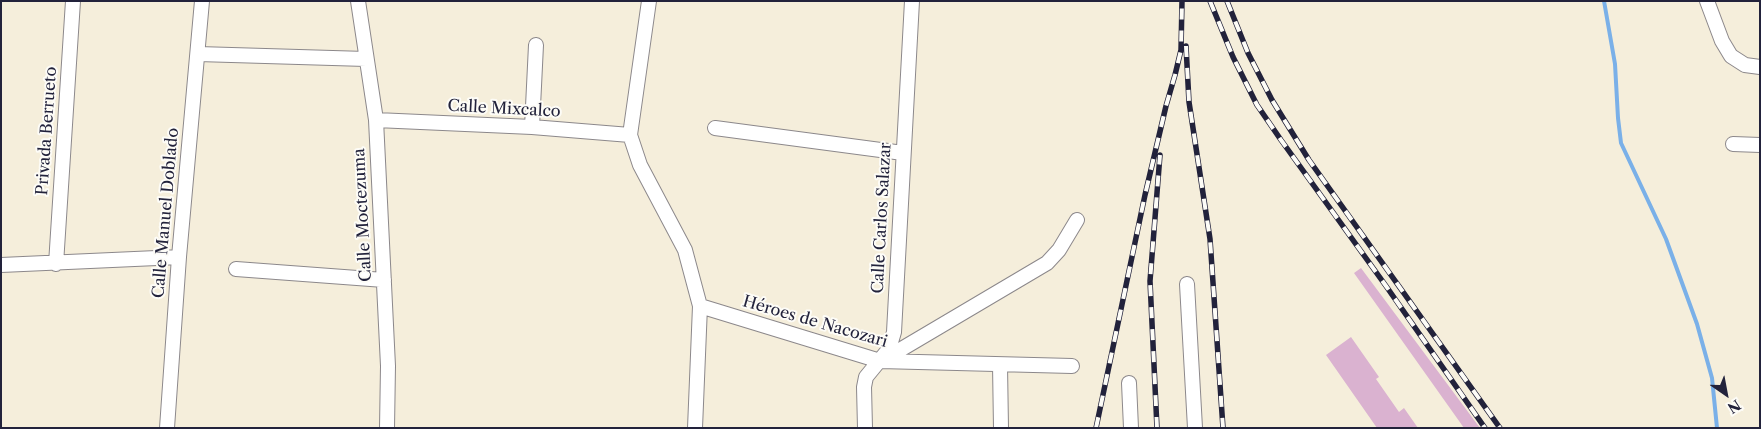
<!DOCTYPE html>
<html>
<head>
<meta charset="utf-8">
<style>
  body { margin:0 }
  #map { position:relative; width:1761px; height:429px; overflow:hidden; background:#f5eedb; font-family:"Libre Caslon Text",serif }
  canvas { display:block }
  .frame { position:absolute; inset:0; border:2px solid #22223b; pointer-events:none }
  .north { position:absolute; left:1701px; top:369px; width:50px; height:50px; -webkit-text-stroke:4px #fdfcf7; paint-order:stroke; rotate:147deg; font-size:14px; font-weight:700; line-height:20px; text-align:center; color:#22223b }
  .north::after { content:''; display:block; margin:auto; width:18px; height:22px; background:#22223b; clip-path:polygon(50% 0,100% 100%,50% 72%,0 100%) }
</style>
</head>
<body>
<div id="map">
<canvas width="1761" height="429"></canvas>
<div class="frame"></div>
<div class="north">N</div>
</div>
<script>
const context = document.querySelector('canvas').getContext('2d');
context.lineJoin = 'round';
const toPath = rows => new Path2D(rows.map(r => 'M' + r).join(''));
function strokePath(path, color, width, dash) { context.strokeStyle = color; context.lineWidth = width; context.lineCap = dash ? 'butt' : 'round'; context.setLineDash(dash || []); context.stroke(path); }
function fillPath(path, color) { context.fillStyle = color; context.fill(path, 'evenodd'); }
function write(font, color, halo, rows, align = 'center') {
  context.font = font + ' "Libre Caslon Text",serif'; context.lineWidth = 4; context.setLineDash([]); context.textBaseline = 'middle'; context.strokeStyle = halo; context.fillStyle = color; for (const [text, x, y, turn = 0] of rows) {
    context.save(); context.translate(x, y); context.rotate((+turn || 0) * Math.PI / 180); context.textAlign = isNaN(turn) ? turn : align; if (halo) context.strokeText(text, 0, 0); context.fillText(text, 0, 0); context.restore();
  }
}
strokePath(toPath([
  [1604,1,1615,64,1618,118,1621,143,1666,239,1697,324,1712,378,1717,428]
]), '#7ab0e8', 4);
fillPath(toPath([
  [1361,268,1480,428,1464,428,1354,273],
  [1351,337,1379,377,1376,379,1399,412,1404,408,1418,428,1377,428,1326,355]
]), '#dab2d0');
const minor = toPath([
  [358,1,376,120,388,366,387,428],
  [649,1,630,135,640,165,685,250,700,306,695,428],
  [1707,1,1722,41,1731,56,1745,65,1760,67],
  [198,54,366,59],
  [376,120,532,127,630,135],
  [532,127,536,45],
  [715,128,903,153],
  [1733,144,1760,145],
  [56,264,73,1],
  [1,265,179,257],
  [236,269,384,280],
  [1187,284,1195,428],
  [700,306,880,361,1072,366],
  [883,360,1047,263,1059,250,1077,220],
  [1000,365,1001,428],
  [1129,383,1131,428],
  [167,428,179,257,202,1],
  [865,428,864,387,866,377,889,349,894,332,912,1]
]);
strokePath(minor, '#8c888b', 16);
strokePath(minor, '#fff', 14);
const rail = toPath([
  [1210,1,1233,57,1257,105,1281,140,1386,286,1485,428],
  [1227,1,1248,53,1272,100,1309,160,1500,428],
  [1186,46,1189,102,1210,239,1223,428],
  [1096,428,1145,195,1166,106,1175,75,1181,50,1182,1],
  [1157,428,1150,281,1160,155]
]);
strokePath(rail, '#22223b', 5.5);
strokePath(rail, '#fdfcf7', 4, [11]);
write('16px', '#22223b', '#fdfcf7', [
  ["Calle Mixcalco",504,109,3],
  ["Privada Berrueto",47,131,-86],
  ["Calle Manuel Doblado",166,213,-85],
  ["Calle Moctezuma",363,215,-93],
  ["Calle Carlos Salazar",882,218,-87],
  ["Héroes de Nacozari",815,322,16]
]);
</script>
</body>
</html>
